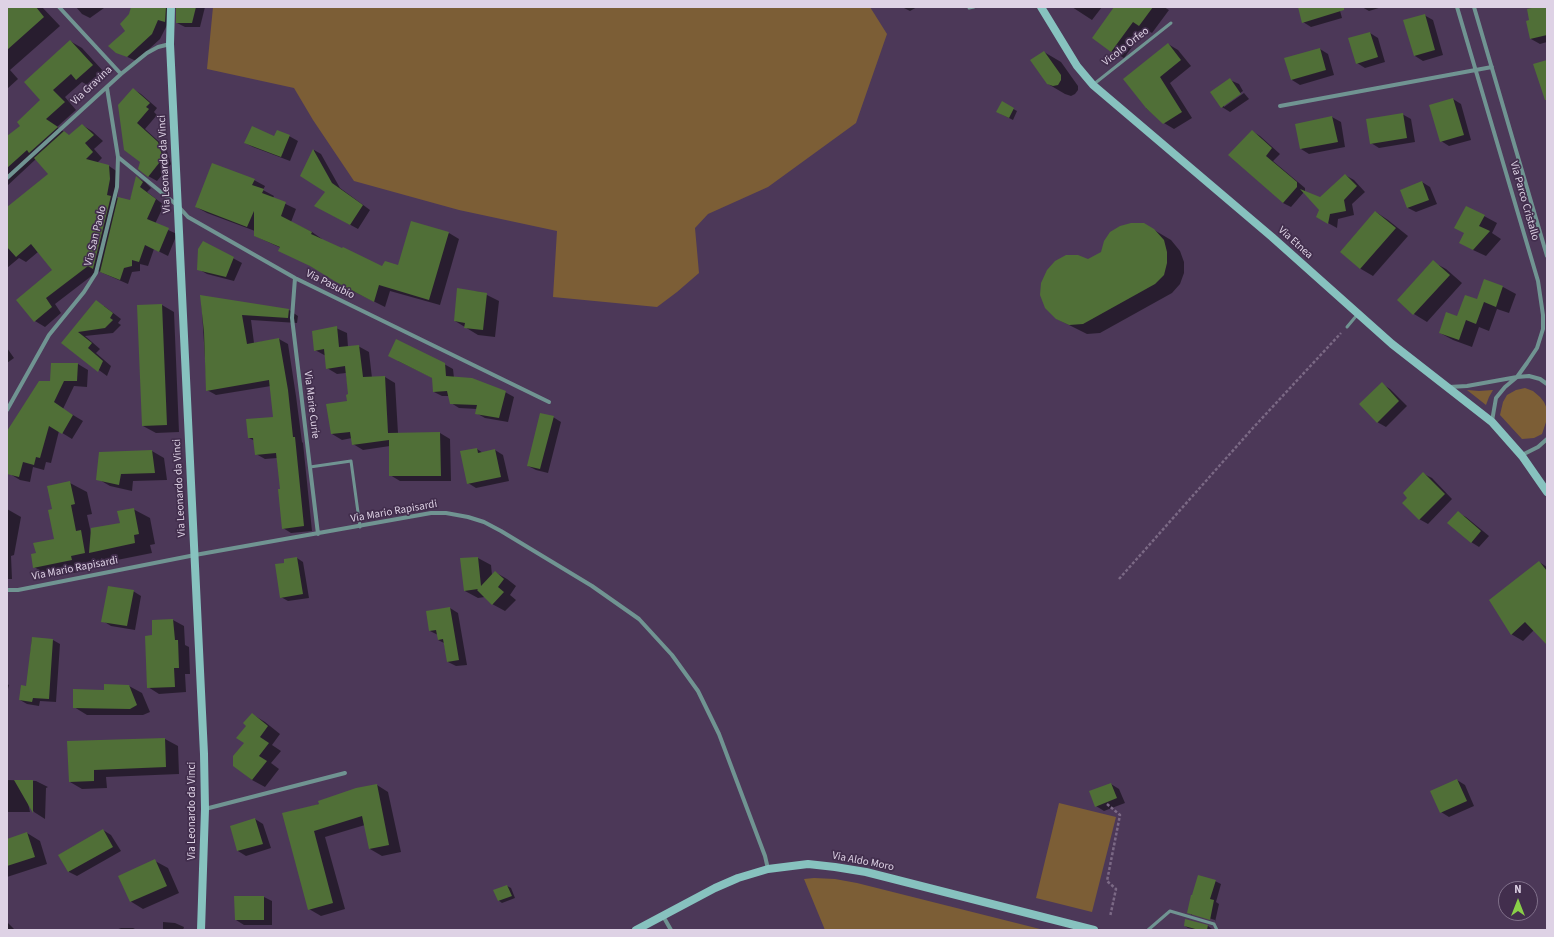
<!DOCTYPE html>
<html>
<head>
<meta charset="utf-8">
<style>
  body { margin:0 }
  #map { position:relative; width:1554px; height:937px; overflow:hidden; background:#4c3858; font-family:"Source Sans 3",sans-serif }
  canvas { display:block }
  .frame { position:absolute; inset:0; border:8px solid #ded2e5; pointer-events:none }
  .north { position:absolute; left:1498px; top:881px; width:40px; height:40px; box-sizing:border-box; background:#422e4d; border:1px solid #80708a; border-radius:50%; rotate:0deg; font-size:11px; font-weight:700; line-height:16px; text-align:center; color:#ded2e5 }
  .north::after { content:''; display:block; margin:auto; width:14px; height:18px; background:#89cf48; clip-path:polygon(50% 0,100% 100%,50% 72%,0 100%) }
</style>
</head>
<body>
<div id="map">
<canvas width="1554" height="937"></canvas>
<div class="frame"></div>
<div class="north">N</div>
</div>
<script>
const context = document.querySelector('canvas').getContext('2d');
context.lineJoin = 'round';
function fillPath(path, color) { context.fillStyle = color; context.fill(path, 'evenodd'); }
const toPath = rows => new Path2D(rows.map(r => 'M' + r).join(''));
function strokePath(path, color, width, dash) { context.strokeStyle = color; context.lineWidth = width; context.lineCap = dash ? 'butt' : 'round'; context.setLineDash(dash || []); context.stroke(path); }
function write(font, color, halo, rows, align = 'center') {
  context.font = font + ' "Source Sans 3",sans-serif'; context.lineWidth = 3.5; context.setLineDash([]); context.textBaseline = 'middle'; context.strokeStyle = halo; context.fillStyle = color; for (const [text, x, y, turn = 0] of rows) {
    context.save(); context.translate(x, y); context.rotate((+turn || 0) * Math.PI / 180); context.textAlign = isNaN(turn) ? turn : align; if (halo) context.strokeText(text, 0, 0); context.fillText(text, 0, 0); context.restore();
  }
}
fillPath(toPath([
  [213,7,870,7,887,34,856,123,768,187,708,214,695,228,699,273,677,292,657,307,553,297,557,231,459,210,354,181,313,120,294,88,207,69],
  [1525,388,1533,391,1540,397,1544,402,1547,409,1547,419,1542,434,1534,438,1522,439,1500,415,1503,402,1507,395,1516,390],
  [1467,390,1479,391,1493,390,1489,397,1486,405],
  [1059,803,1116,817,1092,912,1036,898],
  [814,878,835,879,857,883,1044,930,825,930,804,879]
]), '#7c5e36');
fillPath(toPath([
  [7,7,42,7,60,26,10,70,18,79,7,89],
  [76,7,103,7,104,8,90,18,82,14],
  [132,7,176,7,160,39,136,61,117,52,126,31],
  [177,7,205,7,200,27,185,27,177,23],
  [902,7,917,7,910,11],
  [1072,7,1102,7,1092,20],
  [1125,7,1164,7,1169,10,1152,33,1145,29,1124,58,1111,51],
  [1299,7,1339,7,1342,18,1311,27,1303,22],
  [1362,7,1382,7,1369,11],
  [1540,7,1547,7,1547,42,1540,44,1531,39,1527,22,1531,21],
  [1424,15,1433,20,1443,55,1423,61,1415,56],
  [1370,33,1378,38,1385,62,1365,68,1357,63],
  [70,41,82,48,104,72,89,86,82,82,65,97,76,110,57,127,70,136,82,125,92,131,103,141,94,149,102,158,97,163,109,166,118,172,119,185,117,198,130,201,137,178,145,182,151,188,147,192,164,205,155,224,177,234,168,256,154,249,148,266,140,264,140,271,132,272,128,284,98,271,55,304,61,313,45,327,35,321,53,270,38,252,26,262,19,258,7,268,7,208,49,174,36,159,7,186,7,137,22,126,41,100],
  [1168,44,1178,50,1191,66,1170,83,1192,118,1174,129,1164,123,1146,108],
  [1320,49,1328,54,1334,75,1300,85,1292,80,1286,59],
  [1044,52,1061,62,1078,86,1078,90,1075,94,1071,96,1065,94,1048,84],
  [1230,80,1239,84,1243,91,1224,105,1224,107,1244,93,1249,99,1230,112,1222,107],
  [133,89,141,94,157,108,154,112,157,115,145,129,166,148,171,164,157,181,148,176,141,162],
  [1453,99,1461,104,1471,140,1449,146,1441,141],
  [1002,103,1017,111,1013,120,1001,114],
  [1402,114,1411,119,1415,142,1379,148,1371,143],
  [1332,117,1341,122,1345,147,1309,154,1301,149],
  [1252,131,1260,136,1280,154,1273,161,1305,188,1305,192,1321,198,1345,175,1354,180,1365,192,1352,204,1354,215,1338,219,1337,228,1317,217,1320,210,1304,192,1291,207,1283,203],
  [289,136,298,141,290,161,253,147,245,143],
  [314,150,321,154,340,188,370,210,358,229,316,206,327,192,302,176],
  [254,180,265,186,263,190,274,196,273,198,296,209,291,222,312,232,322,239,322,240,383,267,399,266,449,233,459,239,440,305,390,291,385,307,347,288,281,248,255,236,255,231,207,213,196,207],
  [1422,182,1430,187,1437,204,1416,212,1408,208,1401,190],
  [1376,212,1388,220,1408,236,1373,276,1361,269,1341,252],
  [1484,216,1497,223,1492,233,1501,239,1486,256,1473,250,1465,233],
  [1144,224,1171,240,1180,251,1184,262,1184,273,1180,284,1172,293,1100,333,1087,334,1057,319,1088,260,1102,252],
  [203,242,242,263,234,281,207,274,198,269],
  [1433,262,1446,269,1462,283,1427,322,1414,314,1398,300],
  [1485,281,1503,287,1516,294,1509,313,1497,309,1489,331,1479,327,1472,347,1453,340,1440,333,1478,301],
  [458,290,481,292,499,301,495,337,478,335,455,321],
  [201,296,289,310,298,316,297,323,251,320,254,343,279,339,288,344,296,396,302,442,303,443,312,531,291,533,283,528,281,490,277,458,265,459,256,454,255,441,249,438,274,417,271,386,216,395,207,390],
  [162,305,174,312,179,432,156,433,143,426],
  [104,306,121,319,118,323,121,325,113,333,85,336,100,349,96,353,111,366,107,376,62,343],
  [336,328,347,333,348,347,358,346,369,352,372,378,385,377,395,383,398,433,440,433,450,439,451,481,400,481,390,475,390,446,363,450,353,444,352,438,342,440,332,434,348,402,349,395,346,373,337,374,327,368,326,356,315,350],
  [7,348,14,358,7,363],
  [398,361,444,364,453,369,454,378,505,392,514,397,508,422,485,418,476,413,477,409,459,408,451,403,449,396,442,396,434,392,433,378],
  [78,364,88,370,87,387,74,386,63,409,83,421,72,439,59,431,51,463,46,462,44,470,33,467,30,482,20,480,10,474,7,470,7,432,51,382],
  [1382,384,1390,389,1407,406,1386,427,1377,422],
  [553,417,561,422,548,473,536,470,528,466],
  [477,449,483,453,495,450,503,455,509,481,476,488,468,483],
  [152,451,164,458,167,480,133,481,132,491,110,486,98,479],
  [1424,474,1432,478,1452,499,1428,524,1419,519],
  [70,483,87,492,92,514,87,515,91,533,121,523,133,509,150,518,155,544,150,545,152,553,107,562,101,558,102,563,88,566,89,570,51,577,34,567,37,554,55,539,53,510],
  [7,509,21,517,14,555,11,556,12,579,7,579],
  [1458,513,1466,517,1489,536,1479,547,1471,542],
  [297,558,303,562,309,598,288,601,281,597,285,563],
  [478,558,491,565,492,575,495,572,507,579,516,586,510,595,516,600,505,611,492,604,485,597,478,598,465,591,461,559],
  [1539,562,1547,567,1547,642,1534,630,1523,641,1511,634],
  [133,591,141,596,135,630,111,626,103,621],
  [450,608,458,613,467,665,456,666,448,662,444,643,438,640,438,635,430,631],
  [173,620,184,626,185,645,189,647,190,674,185,674,186,692,159,694,148,687,153,636,153,621],
  [32,638,53,640,60,644,56,702,40,701,39,706,27,704,20,700,27,688],
  [7,684,9,685,7,693],
  [129,686,142,693,150,712,143,715,87,715,74,707,105,691],
  [252,714,265,722,280,734,272,745,281,751,271,763,279,769,265,787,252,780,234,765,245,743,248,725],
  [165,739,178,746,179,774,106,777,107,788,82,789,70,782,68,742],
  [7,780,36,781,48,787,46,788,45,819,34,812,28,803,30,812,7,812],
  [1457,780,1465,785,1474,806,1449,817,1441,812],
  [1111,784,1119,789,1125,803,1104,811,1096,806],
  [377,785,388,792,401,852,382,856,370,849,365,825,325,837,345,909,321,916,309,909,283,814,320,804],
  [255,819,263,824,271,848,246,856,238,851,231,827],
  [103,830,111,835,121,851,77,876,69,872,59,855],
  [27,833,40,841,47,864,7,877,7,840],
  [155,861,168,868,179,893,143,909,130,901],
  [1215,881,1221,884,1216,902,1219,904,1215,922,1215,920,1192,913,1192,915,1188,912],
  [507,886,511,888,515,898,502,903,498,900],
  [264,897,272,901,272,925,244,925,236,920],
  [1186,920,1208,926,1212,929,1211,930,1197,930,1188,928,1185,926],
  [7,922,15,930,7,930],
  [163,922,175,923,184,927,183,930,163,930],
  [121,928,133,928,137,930,116,930]
]), '#0007');
fillPath(toPath([
  [7,7,36,7,44,17,7,50],
  [131,7,166,7,165,22,158,20,152,34,127,57,116,53,108,46,125,31,120,24,129,14],
  [176,7,196,7,192,23,176,23],
  [1114,7,1153,7,1139,26,1133,22,1111,52,1092,38],
  [1298,7,1344,7,1344,10,1302,23],
  [1536,7,1547,7,1547,35,1530,39,1526,21,1529,20,1527,9],
  [1425,14,1435,50,1414,56,1403,20],
  [1370,32,1378,57,1356,64,1348,38],
  [70,40,93,65,76,80,71,74,53,90,65,102,46,119,58,127,29,153,27,150,7,168,7,136,20,126,17,122,40,100,24,82],
  [1168,43,1181,60,1160,77,1182,112,1163,124,1146,108,1123,79],
  [1320,48,1326,70,1291,80,1284,58],
  [1044,51,1061,75,1061,80,1058,85,1053,86,1047,84,1030,60],
  [1547,60,1547,100,1545,100,1533,64],
  [1230,78,1241,94,1221,108,1210,92],
  [133,88,150,103,146,107,149,109,137,123,158,142,163,158,148,177,138,169,140,162,124,150,118,105],
  [1453,98,1464,135,1440,142,1429,105],
  [1002,101,1014,108,1009,118,996,112],
  [1403,113,1407,138,1370,144,1366,119],
  [1332,116,1338,142,1300,149,1295,124],
  [82,124,94,135,85,143,93,152,86,159,109,165,110,179,107,195,111,196,93,269,88,266,46,298,52,307,34,322,16,300,52,270,31,244,16,257,7,247,7,207,48,174,34,158,64,131,69,135],
  [252,126,274,136,277,130,290,135,281,157,244,143],
  [1252,130,1272,148,1266,156,1297,182,1297,187,1283,203,1228,155],
  [313,149,332,183,363,205,350,225,314,206,325,192,300,176],
  [212,163,255,179,252,185,264,189,262,193,286,202,281,216,312,232,311,234,342,248,343,247,382,266,385,261,398,265,411,221,449,232,429,300,379,285,374,302,336,282,310,266,278,251,280,247,254,236,254,211,247,227,195,207],
  [1345,174,1357,186,1344,200,1346,211,1330,214,1328,224,1316,217,1319,210,1300,189,1320,197],
  [136,176,143,182,140,187,156,199,147,219,169,228,159,252,145,245,139,262,132,260,132,266,124,268,120,280,100,272,118,197,130,200],
  [1422,181,1429,200,1407,208,1400,190],
  [1466,206,1485,215,1479,226,1490,231,1473,250,1459,243,1464,233,1454,228],
  [1375,211,1396,228,1360,269,1340,252],
  [1131,223,1144,223,1154,229,1164,240,1167,252,1167,263,1164,275,1155,284,1083,324,1069,325,1056,319,1045,308,1040,295,1041,283,1047,270,1055,261,1066,255,1078,255,1088,259,1101,252,1104,241,1110,232,1120,226],
  [203,241,234,257,226,277,197,270,198,249],
  [1433,260,1450,275,1413,315,1397,300],
  [1484,279,1503,286,1496,307,1484,302,1476,324,1466,320,1459,340,1439,333,1446,312,1457,316,1465,295,1477,299],
  [457,288,487,293,483,330,464,328,465,323,454,321],
  [200,295,289,309,288,318,242,315,247,344,279,338,288,390,293,437,295,437,304,526,282,529,278,489,280,489,276,453,255,455,253,438,248,438,246,419,273,417,269,380,206,391,204,332],
  [96,300,113,313,110,318,113,320,105,328,78,332,92,343,88,348,103,361,98,372,61,343],
  [162,304,167,425,142,426,137,305],
  [337,326,339,347,359,345,363,377,385,376,388,433,440,432,441,476,389,476,389,440,352,445,350,432,331,434,326,404,347,401,346,395,348,394,345,366,326,369,324,349,314,351,312,331],
  [396,339,445,363,446,376,472,378,506,391,499,418,475,414,477,405,450,404,447,391,433,392,432,378,388,356],
  [51,363,78,363,77,381,64,381,54,402,73,415,62,434,49,426,40,458,36,457,34,465,23,462,19,477,7,474,7,431,39,381,50,381],
  [1382,382,1399,401,1377,423,1359,404],
  [540,413,554,416,540,469,527,466],
  [477,448,478,453,495,449,501,477,467,484,460,451],
  [152,450,155,473,121,474,119,485,96,480,99,452],
  [1423,472,1445,494,1419,520,1402,503,1407,498,1403,493],
  [70,481,75,504,71,505,76,531,81,530,85,553,71,556,72,560,33,568,31,554,36,553,33,543,54,539,48,510,52,509,47,486],
  [134,508,139,534,134,535,135,543,89,553,91,528,120,523,117,511],
  [1458,511,1481,531,1471,543,1447,523],
  [297,557,303,594,280,598,275,564,284,563,284,559],
  [478,557,481,586,495,571,504,579,498,587,504,592,492,605,477,590,478,589,464,591,460,558],
  [1539,561,1547,571,1547,645,1525,622,1511,635,1489,600],
  [108,586,134,590,127,626,101,622],
  [450,607,459,660,447,662,443,639,438,640,436,630,429,631,426,611],
  [173,619,175,640,178,640,179,668,174,668,175,687,147,688,145,636,152,635,152,620],
  [32,637,53,639,49,699,33,698,32,702,19,700,21,685,26,686],
  [104,684,129,685,137,705,130,709,73,708,73,689,104,690],
  [252,713,268,726,260,737,269,743,259,756,267,761,252,780,233,766,233,756,244,743,236,738,246,726,243,723],
  [165,738,166,767,94,770,94,781,69,782,67,741],
  [1457,779,1467,801,1440,813,1430,791],
  [14,780,33,780,33,813],
  [1111,783,1117,798,1095,807,1089,791],
  [377,784,389,845,369,849,362,816,314,831,333,903,308,910,282,813,319,804,318,801,356,788],
  [255,818,263,844,237,851,230,826],
  [103,829,113,847,68,872,58,855],
  [27,832,35,857,7,866,7,839],
  [155,859,167,886,130,902,118,876],
  [1198,875,1216,880,1210,899,1214,900,1210,920,1187,913,1191,895,1192,895],
  [507,885,512,896,498,901,493,890],
  [234,896,264,896,264,920,235,920],
  [1185,919,1208,925,1207,930,1199,930,1184,926]
]), '#506f37');
strokePath(toPath([
  [1119,579,1252,429,1341,333],
  [1107,804,1120,815,1107,881,1116,889,1110,917]
]), '#7b6985', 2.5, [3, 2]);
strokePath(toPath([
  [969,8,974,7],
  [1094,84,1171,23],
  [1347,327,1357,315],
  [310,467,351,461,360,527],
  [1148,930,1170,911,1214,924,1217,930]
]), '#709492', 3);
strokePath(toPath([
  [59,7,121,74],
  [1474,7,1547,256],
  [1280,106,1492,67],
  [118,157,178,206,188,217,295,278,549,402],
  [7,178,121,74,147,53,158,47,170,44],
  [295,278,292,318,318,534],
  [1449,387,1467,386,1517,377,1527,363,1537,348,1543,329,1543,315,1538,281,1457,7],
  [7,410,49,335,84,292,96,273,117,187,118,157,107,88],
  [1492,421,1496,398,1505,387,1517,377,1529,376,1540,379,1547,384],
  [1522,455,1538,447,1547,439],
  [7,590,18,590,195,555,431,513,446,513,468,517,484,522,501,531,592,586,639,619,672,655,698,691,719,734,765,856,768,869],
  [205,809,345,773],
  [663,916,671,930]
]), '#709492', 4);
strokePath(toPath([
  [171,7,170,44,204,754,205,809,201,930],
  [1041,7,1077,66,1093,85,1272,237,1392,344,1492,422,1522,456,1547,492],
  [636,930,715,888,738,878,768,869,808,864,835,867,866,872,1094,930]
]), '#87c2bf', 8);
write('11px', '#ded2e5', '#422e4d', [
  ["Vicolo Orfeo",1126,47,-38],
  ["Via Gravina",92,86,-43],
  ["Via Leonardo da Vinci",165,164,-93],
  ["Via Parco Cristallo",1524,201,74],
  ["Via San Paolo",96,236,-76],
  ["Via Etnea",1295,243,42],
  ["Via Pasubio",330,285,26],
  ["Via Marie Curie",311,405,83],
  ["Via Leonardo da Vinci",180,488,-93],
  ["Via Mario Rapisardi",394,512,-10],
  ["Via Mario Rapisardi",75,569,-11],
  ["Via Leonardo da Vinci",193,811,-90],
  ["Via Aldo Moro",863,862,11]
]);
</script>
</body>
</html>
